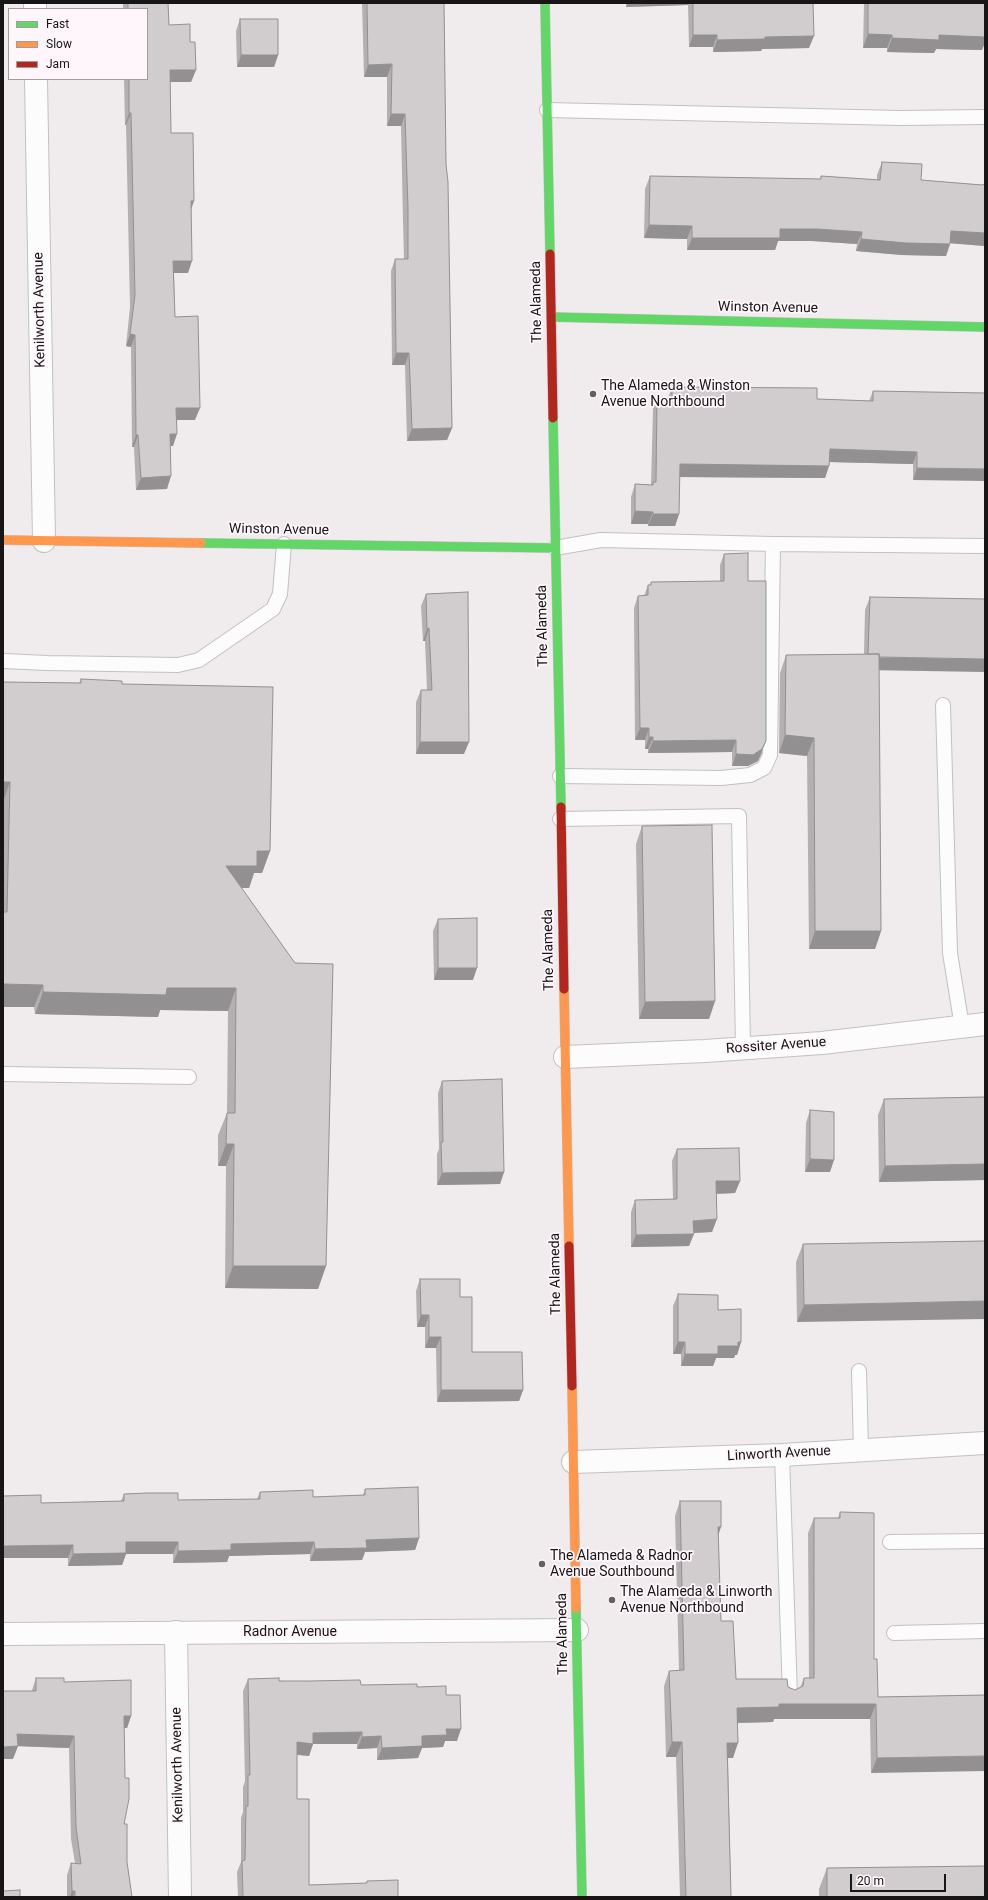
<!DOCTYPE html>
<html>
<head>
<meta charset="utf-8">
<style>
  body { margin:0 }
  #map { position:relative; width:988px; height:1900px; overflow:hidden; background:#f0ebed; font-family:Roboto,sans-serif }
  canvas { display:block }
  .frame { position:absolute; inset:0; border:4px solid #171516; pointer-events:none }
  .legend { position:absolute; left:8px; top:8px; width:140px; height:72px; box-sizing:border-box; background:#fff6fb; border:1px solid #a29c9f; margin:0; padding:5px 7px; list-style:none; font-size:12px; color:#171516 }
  .legend li { display:flex; align-items:center; gap:8px; height:20px }
  .legend b { width:20px; border:1px solid #a29c9f }
  .scale { position:absolute; left:850px; top:1874px; width:96px; height:18px; box-sizing:border-box; border:2px solid #171516; border-top:0; padding-left:5px; font-size:12px; line-height:14px; white-space:nowrap; color:#171516; -webkit-text-stroke:3px #fff6fb; paint-order:stroke }
</style>
</head>
<body>
<div id="map">
<canvas width="988" height="1900"></canvas>
<div class="frame"></div>
<ul class="legend">
<li><b style="height:5px;background:#63d668"></b>Fast</li>
<li><b style="height:5px;background:#ff974d"></b>Slow</li>
<li><b style="height:5px;background:#b3261e"></b>Jam</li>
</ul>
<div class="scale">20 m</div>
</div>
<script>
const context = document.querySelector('canvas').getContext('2d');
context.lineJoin = 'round';
const toPath = rows => new Path2D(rows.map(r => 'M' + r).join(''));
function strokePath(path, color, width, dash) { context.strokeStyle = color; context.lineWidth = width; context.lineCap = dash ? 'butt' : 'round'; context.setLineDash(dash || []); context.stroke(path); }
function fillPath(path, color) { context.fillStyle = color; context.fill(path, 'evenodd'); }
function write(font, color, halo, rows, align = 'center') {
  context.font = font + ' Roboto,sans-serif'; context.lineWidth = 3.5; context.setLineDash([]); context.textBaseline = 'middle'; context.strokeStyle = halo; context.fillStyle = color; for (const [text, x, y, turn = 0] of rows) {
    context.save(); context.translate(x, y); context.rotate((+turn || 0) * Math.PI / 180); context.textAlign = isNaN(turn) ? turn : align; if (halo) context.strokeText(text, 0, 0); context.fillText(text, 0, 0); context.restore();
  }
}
const lane = toPath([
  [547,110,900,118,985,117],
  [555,548,601,540,773,544,985,546],
  [3,661,47,663,178,665,199,660,273,609,280,594,284,544],
  [943,705,950,953,962,1027],
  [560,776,721,778,750,775,764,768,770,755,773,544],
  [560,819,739,816,743,1048],
  [3,1074,189,1077],
  [859,1371,861,1450],
  [782,1455,790,1697],
  [890,1542,985,1541],
  [894,1633,985,1631]
]);
const street = toPath([
  [35,3,35,9],
  [36,79,44,541],
  [565,1057,705,1051,822,1043,985,1024],
  [573,1462,782,1455,985,1443],
  [176,1632,180,1897],
  [3,1634,577,1630]
]);
const fast = toPath([
  [545,3,550,254],
  [551,317,985,327],
  [553,418,561,807],
  [201,543,555,548],
  [576,1608,582,1897]
]);
const slow = toPath([
  [3,540,201,543],
  [564,989,569,1246],
  [572,1386,576,1608]
]);
const jam = toPath([
  [550,254,553,418],
  [561,807,564,989],
  [569,1246,572,1386]
]);
strokePath(lane, '#c3c0c1', 16);
strokePath(street, '#c3c0c1', 24);
strokePath(fast, '#c3c0c1', 10);
strokePath(slow, '#c3c0c1', 10);
strokePath(jam, '#c3c0c1', 10);
strokePath(lane, '#fdfcfc', 14);
strokePath(street, '#fdfcfc', 22);
strokePath(fast, '#63d668', 9);
strokePath(slow, '#ff974d', 9);
strokePath(jam, '#b3261e', 9);
fillPath(toPath([
  [123,3,168,3,169,25,190,42,196,70,191,82,170,82,171,133,191,209,188,273,174,273,175,317,195,420,177,420,173,446,170,446,167,489,136,490,134,447,132,447,131,347,126,346,130,307,126,125,125,125,124,79,147,79,147,9,123,9],
  [362,3,444,3,446,164,452,428,447,440,407,441,405,365,392,365,391,271,395,259,404,259,403,222,401,126,387,126,387,77,364,77],
  [626,3,813,3,809,48,762,49,761,51,713,52,713,47,689,47,688,5,626,7],
  [864,3,985,3,982,50,936,49,934,53,887,52,887,48,863,48],
  [240,19,278,55,274,67,237,67,236,31],
  [882,162,921,180,982,185,985,184,985,246,950,243,946,256,902,255,856,251,857,244,812,241,778,241,775,250,687,250,687,239,644,238,645,189,650,176,820,179,821,176,877,180,877,175],
  [672,387,817,399,869,401,873,391,985,393,913,480,913,464,830,462,825,478,680,477,679,514,675,526,648,526,648,524,631,524,631,497,635,484,651,485,653,409,657,397,668,398],
  [724,554,748,581,762,753,758,761,748,766,732,766,732,752,648,753,648,749,645,749,645,740,635,740,634,608,638,596,644,596,648,585,650,585,651,582,720,581,720,565],
  [426,594,464,754,416,754,416,702,421,690,427,690,425,641,423,641,421,606],
  [870,597,879,670,881,931,875,949,809,949,807,756,779,753,780,673,786,655,864,654,865,610],
  [81,679,122,684,270,851,262,873,254,873,249,888,242,888,326,1266,318,1289,225,1288,226,1166,218,1166,218,1135,227,1113,228,1011,160,1010,158,1017,35,1014,34,1007,3,1007,3,682,79,683],
  [642,826,715,1001,709,1019,639,1019,636,844],
  [438,919,473,980,434,980,433,931],
  [442,1081,504,1172,500,1184,437,1185,437,1154,439,1149,438,1093],
  [985,1097,985,1180,879,1182,878,1115,884,1099],
  [810,1110,830,1172,805,1172,806,1123],
  [677,1149,740,1181,735,1193,716,1194,712,1232,694,1233,689,1246,631,1247,631,1212,635,1200,673,1199,672,1161],
  [985,1241,797,1322,796,1262,803,1244],
  [420,1279,460,1297,472,1352,523,1390,519,1401,437,1402,436,1348,425,1348,425,1327,417,1327,416,1291],
  [678,1294,718,1310,741,1342,737,1355,735,1355,734,1358,716,1358,713,1366,681,1366,681,1354,673,1354,673,1306],
  [365,1489,419,1538,415,1550,365,1552,362,1560,310,1561,310,1554,229,1556,227,1562,173,1563,173,1554,126,1554,122,1565,68,1566,68,1558,41,1503,121,1501,124,1494,178,1500,257,1499,260,1492,313,1497,363,1495],
  [680,1501,718,1534,721,1621,736,1679,788,1687,795,1690,800,1688,804,1678,809,1678,808,1533,814,1518,838,1518,840,1512,874,1659,878,1697,985,1695,871,1773,870,1719,774,1719,773,1722,738,1723,733,1758,728,1758,731,1897,680,1897,676,1757,666,1757,664,1686,669,1671,679,1671,675,1516],
  [36,1678,64,1682,131,1716,127,1728,124,1728,124,1824,127,1862,132,1897,67,1897,67,1875,71,1863,75,1863,71,1839,69,1748,18,1746,13,1759,32,1690],
  [248,1679,361,1685,417,1687,446,1695,457,1741,445,1741,443,1747,422,1748,418,1758,377,1760,377,1748,357,1749,357,1744,313,1744,309,1756,297,1755,297,1799,309,1885,366,1883,367,1881,398,1897,238,1897,237,1872,241,1862,241,1818,243,1812,243,1787,245,1781,243,1691],
  [827,1868,985,1897,819,1897,819,1889]
]), '#b4b0b2');
fillPath(toPath([
  [628,3,689,3,688,5,626,7],
  [868,34,892,35,887,48,863,48],
  [693,35,717,35,713,47,689,47],
  [939,35,985,37,985,43,982,50,936,49,934,53,887,52,892,38],
  [814,36,809,48,762,49,761,51,713,52,717,40,765,37],
  [241,55,278,55,274,67,237,67],
  [392,64,387,77,364,77,368,65],
  [170,70,196,70,191,82,165,82],
  [129,113,131,113,126,125,125,125],
  [391,114,405,114,401,126,387,126],
  [191,201,194,201,190,213],
  [649,225,692,226,687,239,644,238],
  [780,229,817,229,862,232,857,244,812,241,778,241,775,250,687,250,692,238],
  [951,231,985,233,985,246,947,243],
  [861,239,950,244,946,256,902,255,856,251],
  [173,261,192,261,188,273,169,273],
  [130,334,135,335,131,347,126,346],
  [396,353,409,353,405,365,392,365],
  [176,408,200,408,195,420,172,420],
  [452,428,447,440,407,441,412,429],
  [170,434,177,434,173,446,165,446],
  [136,435,138,435,134,447,132,447],
  [830,449,917,452,913,464,826,462],
  [680,464,829,466,825,478,676,477],
  [917,468,985,469,985,481,913,480],
  [171,476,167,489,136,490,141,478],
  [635,511,653,512,648,524,631,524],
  [653,514,679,514,675,526,648,526],
  [429,628,425,641,423,641,427,629],
  [868,657,985,659,985,672,864,670],
  [640,728,649,728,645,740,635,740],
  [785,735,814,738,807,756,779,753],
  [649,737,653,737,648,749,645,749],
  [736,740,732,752,648,753,653,741],
  [766,741,758,761,748,766,732,766,736,754],
  [420,742,469,742,464,754,416,754],
  [3,782,10,782,3,802],
  [257,851,270,851,262,873,254,873,249,888,218,888,226,866],
  [815,931,881,931,875,949,809,949],
  [438,968,477,968,473,980,434,980],
  [3,984,43,985,34,1007,3,1007],
  [167,988,236,988,228,1011,160,1010,158,1017,35,1014,43,992],
  [715,1001,709,1019,639,1019,645,1002],
  [226,1144,234,1144,226,1166,218,1166],
  [810,1159,834,1160,830,1172,805,1172],
  [985,1164,985,1180,879,1182,885,1166],
  [504,1172,500,1184,437,1185,442,1173],
  [716,1181,740,1181,735,1193,711,1194],
  [717,1219,712,1232,689,1233,693,1221],
  [694,1234,689,1246,631,1247,636,1235],
  [233,1266,326,1266,318,1289,225,1288],
  [985,1301,985,1319,797,1322,804,1305],
  [421,1315,429,1315,425,1327,417,1327],
  [429,1337,441,1337,436,1348,425,1348],
  [678,1342,685,1342,681,1354,673,1354],
  [738,1342,741,1342,737,1355,735,1355,734,1358,716,1358,713,1366,681,1366,685,1354,718,1346],
  [441,1390,523,1390,519,1401,437,1402],
  [718,1527,721,1527,716,1542],
  [419,1538,415,1550,365,1552,362,1560,310,1561,315,1549,366,1540],
  [126,1542,178,1542,173,1554,126,1554,122,1565,68,1566,73,1554],
  [314,1542,310,1554,229,1556,227,1562,173,1563,178,1551,231,1544],
  [73,1545,68,1558,3,1558,3,1546],
  [779,1704,876,1704,870,1719,774,1719,773,1722,732,1723,737,1708],
  [124,1716,131,1716,127,1728,119,1728],
  [446,1729,461,1729,457,1741,445,1741,443,1747,422,1748,418,1758,377,1760,382,1748],
  [362,1732,357,1744,313,1744,309,1756,292,1754,297,1742,313,1733],
  [17,1734,74,1736,69,1748,13,1746],
  [381,1736,377,1748,357,1749,362,1737],
  [672,1742,682,1742,676,1757,666,1757],
  [727,1743,738,1743,733,1758,722,1758],
  [18,1746,13,1759,3,1759,3,1747],
  [985,1756,985,1771,871,1773,877,1758],
  [72,1891,75,1891,73,1897,70,1897]
]), '#929091');
const building = toPath([
  [128,3,168,3,169,25,190,24,190,42,195,42,196,70,170,70,171,133,193,133,194,201,191,201,192,261,173,261,175,317,198,316,200,408,176,408,177,434,170,434,171,476,141,478,138,435,136,435,135,335,130,334,135,295,131,113,129,113,129,79,147,79,147,9,128,9,128,3],
  [367,3,444,3,446,164,448,182,452,428,412,429,409,353,396,353,395,259,408,259,408,209,405,114,391,114,392,64,368,65,367,3],
  [693,3,813,3,814,36,765,37,765,39,717,40,717,35,693,35,693,3],
  [868,3,985,3,985,37,939,35,939,40,892,38,892,35,868,34,868,3],
  [240,19,278,19,278,55,241,55,240,19],
  [882,162,922,164,921,180,982,185,985,184,985,233,951,231,950,244,906,243,861,239,862,232,817,229,780,229,780,238,692,238,692,226,649,225,650,176,821,179,821,176,880,180,882,162],
  [672,387,817,388,817,399,873,401,873,391,985,393,985,469,917,468,917,452,830,449,829,466,680,464,679,514,653,514,653,512,635,511,635,484,653,485,653,482,656,482,657,397,672,398,672,387],
  [748,553,748,581,766,581,766,741,762,749,753,755,736,754,736,740,653,741,653,737,649,737,649,728,640,728,638,596,648,595,648,585,651,585,651,582,724,581,724,554,748,553],
  [468,592,469,742,420,742,421,690,432,690,429,628,427,629,426,594,468,592],
  [870,597,985,599,985,659,879,657,879,654,868,654,870,597],
  [879,654,881,931,815,931,814,738,785,735,786,655,879,654],
  [81,679,122,681,122,684,273,687,270,851,257,851,257,866,226,866,295,963,333,964,326,1266,233,1266,234,1144,226,1144,227,1113,235,1113,236,988,167,988,166,995,43,992,43,985,3,984,3,912,7,912,10,782,3,782,3,682,81,683,81,679],
  [712,825,715,1001,645,1002,642,826,712,825],
  [477,918,477,968,438,968,438,919,477,918],
  [502,1079,504,1172,442,1173,441,1142,443,1142,442,1081,502,1079],
  [985,1097,985,1164,885,1166,884,1099,985,1097],
  [810,1110,834,1112,834,1160,810,1159,810,1110],
  [739,1148,740,1181,716,1181,717,1219,693,1221,694,1234,636,1235,635,1200,677,1199,677,1149,739,1148],
  [985,1241,985,1301,804,1305,803,1244,985,1241],
  [420,1279,460,1279,460,1297,472,1297,472,1352,522,1352,523,1390,441,1390,441,1337,429,1337,429,1315,421,1315,420,1279],
  [678,1294,718,1295,718,1310,741,1309,741,1342,738,1342,738,1346,718,1346,718,1354,685,1354,685,1342,678,1342,678,1294],
  [418,1487,419,1538,366,1540,367,1548,315,1549,314,1542,231,1544,231,1550,178,1551,178,1542,126,1542,126,1553,73,1554,73,1545,3,1546,3,1496,41,1495,41,1503,124,1501,124,1494,147,1493,178,1493,178,1500,260,1499,260,1492,313,1490,313,1497,338,1496,365,1495,365,1489,418,1487],
  [680,1501,721,1501,721,1527,718,1527,721,1621,733,1621,736,1679,787,1679,788,1687,795,1690,803,1686,804,1678,814,1678,814,1518,840,1518,840,1512,874,1513,874,1659,877,1659,878,1697,985,1695,985,1756,877,1758,876,1704,779,1704,779,1707,737,1708,738,1743,727,1743,731,1897,686,1897,682,1742,672,1742,669,1671,684,1670,680,1501],
  [36,1678,64,1678,64,1682,131,1680,131,1716,124,1716,125,1778,129,1778,129,1799,124,1824,127,1824,127,1862,132,1897,75,1897,75,1891,72,1891,71,1863,81,1864,76,1827,74,1736,17,1734,18,1746,3,1747,3,1691,36,1691,36,1678],
  [279,1678,279,1681,309,1681,360,1680,361,1685,417,1684,417,1687,446,1686,446,1695,460,1695,461,1729,446,1729,447,1735,422,1736,422,1746,382,1748,381,1736,362,1737,362,1732,313,1733,313,1744,297,1742,297,1799,309,1799,309,1885,367,1883,367,1881,398,1880,398,1897,243,1897,242,1861,245,1860,246,1806,248,1806,248,1775,250,1775,248,1679,279,1678],
  [985,1866,985,1897,827,1897,827,1868,985,1866],
  [20,1890,20,1897,3,1897,3,1891,20,1890]
]);
fillPath(building, '#d1cdcf');
strokePath(building, '#929091', 1);
for (const [x, y, r, color] of [
  [593,394,4,"#636061"],
  [542,1564,4,"#636061"],
  [612,1600,4,"#636061"]
]) { const dot = new Path2D(); dot.arc(x, y, r, 0, 2 * Math.PI); context.fillStyle = color; context.fill(dot); strokePath(dot, '#fff6fb', 1.5); }
write('14px', '#171516', '#fff6fb', [
  ["The Alameda",537,302,-91],
  ["Winston Avenue",768,308,1],
  ["Kenilworth Avenue",40,310,-91],
  ["Winston Avenue",279,530,1],
  ["The Alameda",543,626,-91],
  ["The Alameda",549,950,-91],
  ["Rossiter Avenue",776,1046,-4],
  ["The Alameda",556,1274,-91],
  ["Linworth Avenue",779,1454,-3],
  ["Radnor Avenue",290,1632],
  ["The Alameda",563,1634,-91],
  ["Kenilworth Avenue",178,1765,-91]
]);
write('14px', '#171516', '#fff6fb', [
  ["The Alameda & Winston",601,386],
  ["Avenue Northbound",601,402],
  ["The Alameda & Radnor",550,1556],
  ["Avenue Southbound",550,1572],
  ["The Alameda & Linworth",620,1592],
  ["Avenue Northbound",620,1608]
], 'left');
</script>
</body>
</html>
